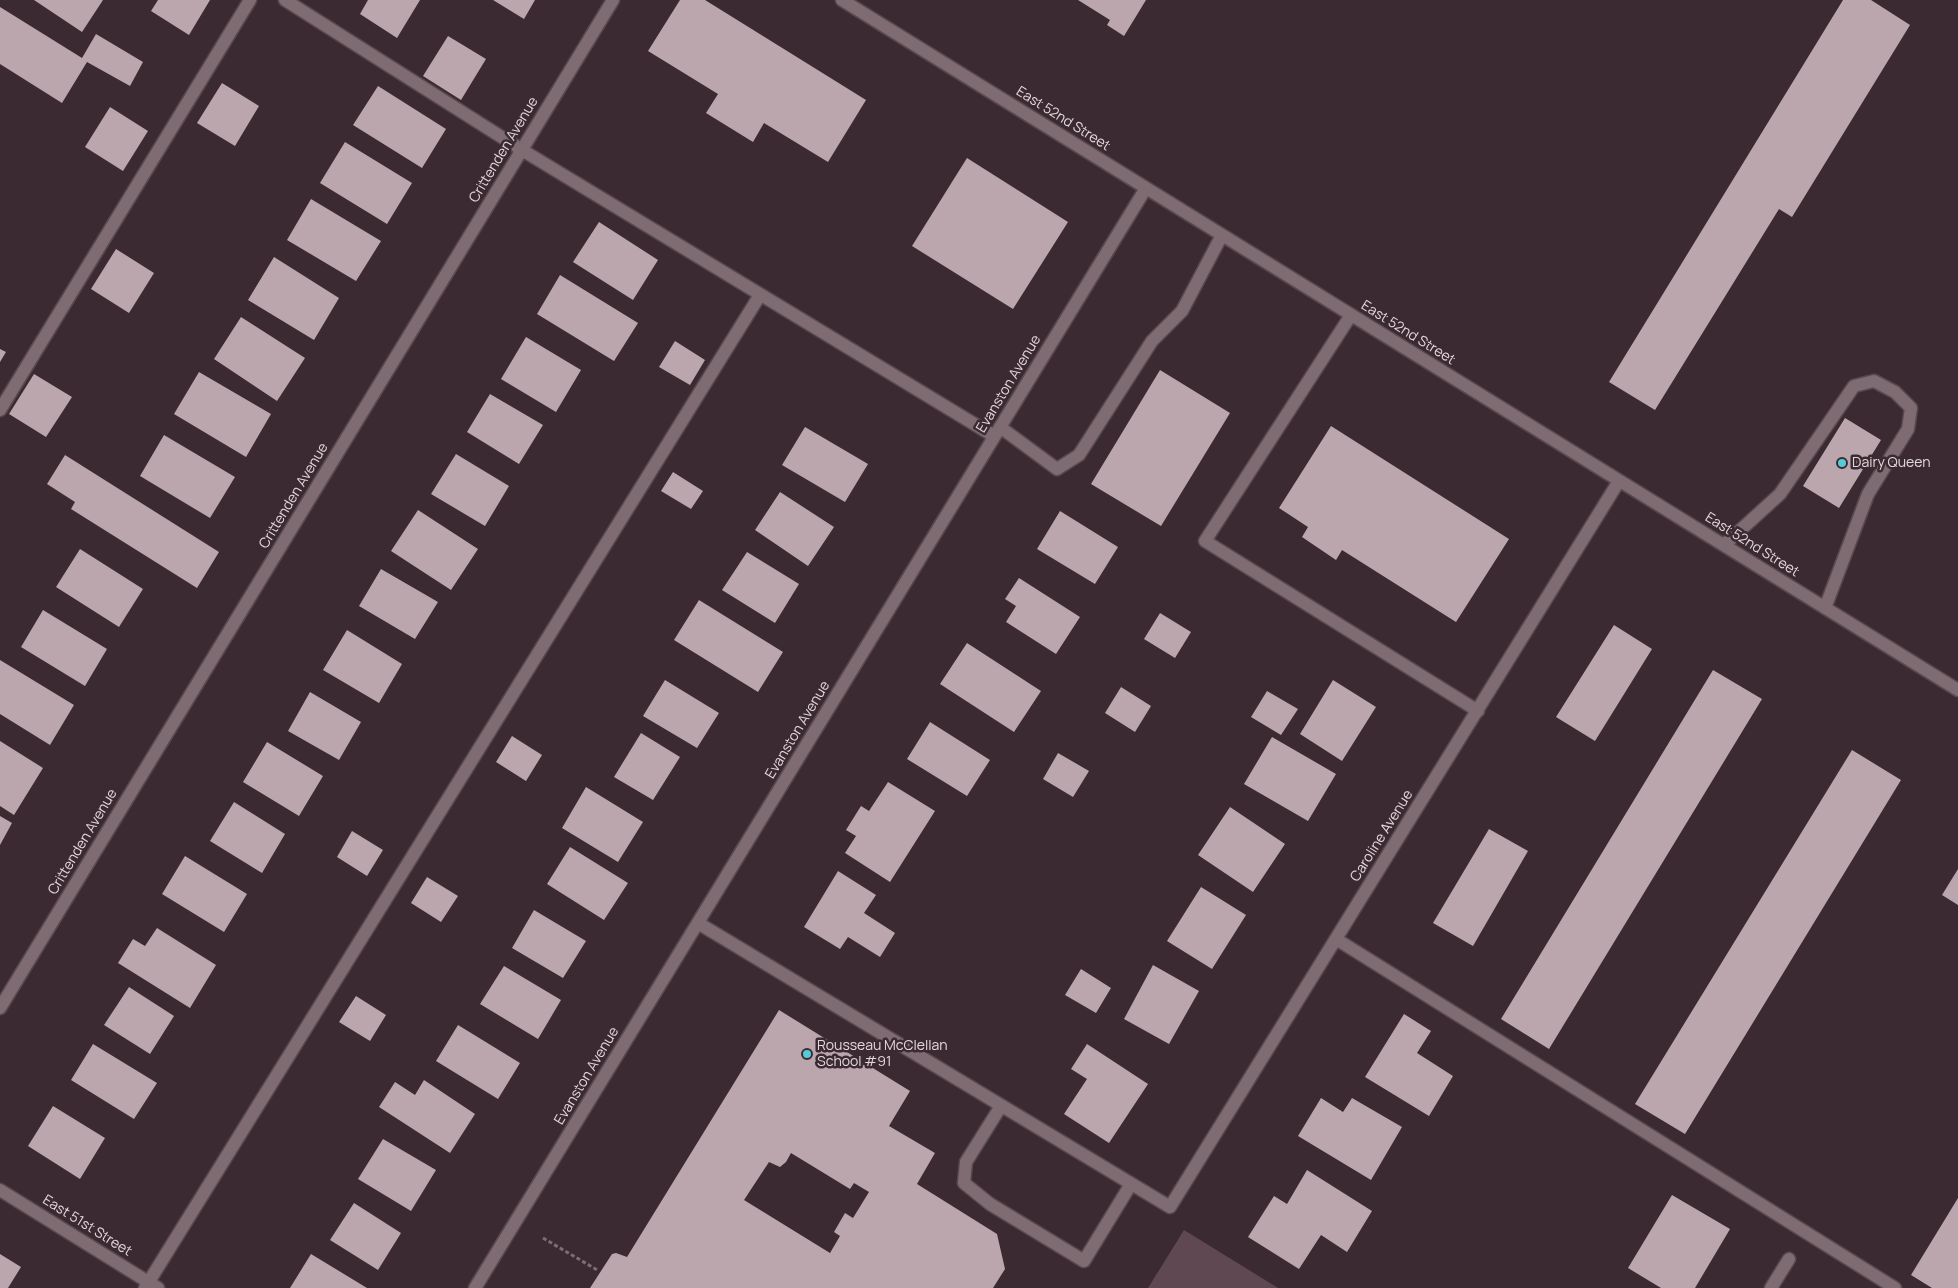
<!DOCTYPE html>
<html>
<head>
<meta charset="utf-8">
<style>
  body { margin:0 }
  canvas { display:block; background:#3b2a31 }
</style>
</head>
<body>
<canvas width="1958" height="1288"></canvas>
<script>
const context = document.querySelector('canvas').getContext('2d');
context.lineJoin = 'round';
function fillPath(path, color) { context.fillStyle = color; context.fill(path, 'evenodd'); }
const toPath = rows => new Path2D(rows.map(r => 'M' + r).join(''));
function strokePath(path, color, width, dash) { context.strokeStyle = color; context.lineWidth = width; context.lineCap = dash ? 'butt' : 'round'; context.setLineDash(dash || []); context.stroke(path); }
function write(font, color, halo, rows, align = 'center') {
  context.font = font + ' Manrope,sans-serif'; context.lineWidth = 5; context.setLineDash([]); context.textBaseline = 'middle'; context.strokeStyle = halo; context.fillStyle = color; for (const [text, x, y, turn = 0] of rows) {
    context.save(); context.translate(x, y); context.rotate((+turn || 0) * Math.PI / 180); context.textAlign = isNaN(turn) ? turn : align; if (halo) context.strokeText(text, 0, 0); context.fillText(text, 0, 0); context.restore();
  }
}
fillPath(toPath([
  [1184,1230,1278,1288,1148,1288]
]), '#5f4851');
fillPath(toPath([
  [34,0,103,0,82,32],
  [158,0,210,0,189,35,151,11],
  [368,0,420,0,397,38,360,14],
  [493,0,535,0,524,19],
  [680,0,705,0,866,100,828,162,764,123,753,142,706,113,718,94,648,51],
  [1078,0,1146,0,1124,36,1107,25,1110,20],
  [1843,0,1871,0,1910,25,1792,217,1779,209,1655,410,1609,382],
  [0,7,82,58,96,34,143,62,130,86,87,62,62,103,0,64],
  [448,36,486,59,461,100,423,76],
  [222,83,259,106,235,146,197,123],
  [378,86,446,129,422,168,353,125],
  [110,107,148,131,123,171,85,147],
  [345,142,412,183,387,224,320,183],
  [967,158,1068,222,1013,309,912,246],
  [311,199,381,241,356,281,287,240],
  [599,222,658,260,633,300,573,262],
  [116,249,154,273,129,313,91,289],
  [274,257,339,298,314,340,248,300],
  [560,275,638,323,614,361,537,314],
  [241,317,305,358,277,401,214,359],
  [526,337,581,370,556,412,501,379],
  [675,341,705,360,690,385,659,367],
  [0,349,6,352,0,362],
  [1160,370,1230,413,1161,526,1091,484],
  [199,372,271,414,246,457,174,414],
  [34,374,72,397,46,437,9,414],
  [490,394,543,425,519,464,467,432],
  [1845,418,1881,440,1839,508,1803,486],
  [1331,426,1509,539,1456,622,1342,550,1336,560,1302,537,1308,527,1279,508],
  [805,427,868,464,845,502,782,465],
  [164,435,235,477,210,518,140,476],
  [456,454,509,486,485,526,431,494],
  [65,455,219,552,197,588,71,509,75,502,47,484],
  [673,472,703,491,691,509,661,491],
  [780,492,834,527,808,566,755,530],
  [418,510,478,549,451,590,391,551],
  [1060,511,1118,547,1095,584,1037,549],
  [80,549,143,589,119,627,56,587],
  [747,552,799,584,775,623,722,590],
  [381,569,438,602,415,639,359,606],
  [1019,578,1080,617,1056,654,1006,622,1016,606,1005,599],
  [699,600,783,652,758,692,674,640],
  [43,610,107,649,85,686,21,647],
  [1160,613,1191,632,1175,658,1144,639],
  [1614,625,1652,649,1595,741,1556,717],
  [347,630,402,664,379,703,323,670],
  [967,643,1041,691,1014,732,940,684],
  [0,660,74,705,50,745,0,714],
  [1713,670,1762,699,1549,1049,1501,1019],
  [665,680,719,713,697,748,643,716],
  [1333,680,1376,707,1342,761,1300,734],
  [1121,687,1151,706,1135,732,1105,713],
  [1267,691,1298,709,1281,735,1251,717],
  [310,692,361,722,339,760,288,731],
  [930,722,990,760,967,796,907,759],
  [641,733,680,757,653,800,614,777],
  [512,736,542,755,526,781,496,762],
  [1272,737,1336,774,1308,821,1244,784],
  [0,741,43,768,14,815,0,806],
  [267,742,323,776,299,816,243,782],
  [1852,750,1901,780,1685,1134,1635,1104],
  [1058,753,1089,771,1073,797,1043,779],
  [888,782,935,811,890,882,845,853,856,836,846,830,861,806,869,811],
  [586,787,643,822,618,862,562,828],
  [234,802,285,834,262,873,210,841],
  [1230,807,1285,844,1253,892,1198,855],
  [0,816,12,823,0,845],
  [1489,829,1528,851,1473,946,1433,923],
  [352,831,383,850,367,876,337,857],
  [570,847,628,883,604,920,547,884],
  [185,856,247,894,224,932,162,894],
  [1958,869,1958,905,1942,895],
  [838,871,876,895,864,913,895,933,880,957,848,937,840,949,804,927],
  [427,877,458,896,441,922,411,903],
  [1201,887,1246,915,1212,969,1167,941],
  [534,910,586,941,563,978,512,948],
  [157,928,216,965,190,1008,118,963,133,939,145,946],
  [1153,965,1199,991,1169,1044,1124,1019],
  [504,966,561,1000,538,1039,480,1004],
  [1081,969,1111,988,1096,1013,1065,995],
  [129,987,174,1016,150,1054,104,1025],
  [356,996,386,1015,370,1041,339,1022],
  [779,1010,910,1091,889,1126,935,1153,917,1184,997,1234,1005,1269,993,1288,590,1288,612,1254,616,1253,627,1257],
  [791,1153,850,1189,854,1183,869,1192,853,1218,845,1213,834,1232,840,1236,830,1253,744,1200,769,1162,780,1167,786,1162],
  [1404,1014,1431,1031,1417,1053,1453,1076,1429,1116,1365,1077],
  [458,1025,520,1063,498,1099,436,1061],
  [93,1044,157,1083,134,1119,71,1080],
  [1087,1044,1148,1084,1109,1143,1064,1114,1087,1079,1071,1069],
  [424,1080,475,1114,450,1153,379,1107,395,1082,415,1095],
  [1321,1098,1343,1112,1352,1098,1402,1127,1371,1180,1298,1136],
  [53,1106,105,1138,80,1179,28,1146],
  [383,1139,436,1170,411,1211,358,1179],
  [1307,1170,1372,1211,1347,1252,1321,1235,1299,1269,1248,1237,1274,1196,1287,1204],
  [1672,1195,1730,1229,1695,1288,1661,1288,1628,1268],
  [1958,1198,1958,1288,1932,1288,1911,1275],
  [354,1203,401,1233,378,1270,330,1240],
  [0,1254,21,1267,8,1288,0,1288],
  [311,1254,367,1288,290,1288]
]), '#bba6ae');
const minor = toPath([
  [285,0,522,150,994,436],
  [842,0,1958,690],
  [1351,315,1205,541,1478,711],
  [0,410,250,0],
  [1000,427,1057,469,1079,455,1152,341,1182,311,1222,235],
  [1724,545,1780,494,1854,386,1874,381,1895,392,1911,408,1908,429,1868,494,1825,608],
  [698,923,1170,1207,1619,481],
  [1336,939,1895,1288],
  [0,1008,613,0],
  [1001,1106,966,1162,964,1183,990,1204,1084,1261,1131,1184],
  [0,1190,158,1288],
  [145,1288,760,295],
  [475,1288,1146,188],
  [1771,1288,1789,1259]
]);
strokePath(minor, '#574950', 15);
strokePath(toPath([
  [543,1238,599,1271]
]), '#7c6e74', 3, [4, 2.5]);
strokePath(minor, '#7f6c73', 12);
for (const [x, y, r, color] of [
  [1842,463,5,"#52ccd6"],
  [807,1054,5,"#52ccd6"]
]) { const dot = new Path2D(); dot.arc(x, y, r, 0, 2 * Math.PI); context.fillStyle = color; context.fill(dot); strokePath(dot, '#3b2a31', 2); }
write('14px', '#e3d8dc', '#3b2a31', [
  ["East 52nd Street",1063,119,32],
  ["Crittenden Avenue",504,150,-59],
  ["East 52nd Street",1408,333,32],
  ["Evanston Avenue",1009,384,-59],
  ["Crittenden Avenue",294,496,-59],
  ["East 52nd Street",1752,545,32],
  ["Evanston Avenue",798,730,-59],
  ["Caroline Avenue",1382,836,-58],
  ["Crittenden Avenue",83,842,-59],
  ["Evanston Avenue",587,1076,-59],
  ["East 51st Street",87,1226,32]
]);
write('14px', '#e3d8dc', '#3b2a31', [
  ["Dairy Queen",1852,463],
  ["Rousseau McClellan",817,1046],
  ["School #91",817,1062]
], 'left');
</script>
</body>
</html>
